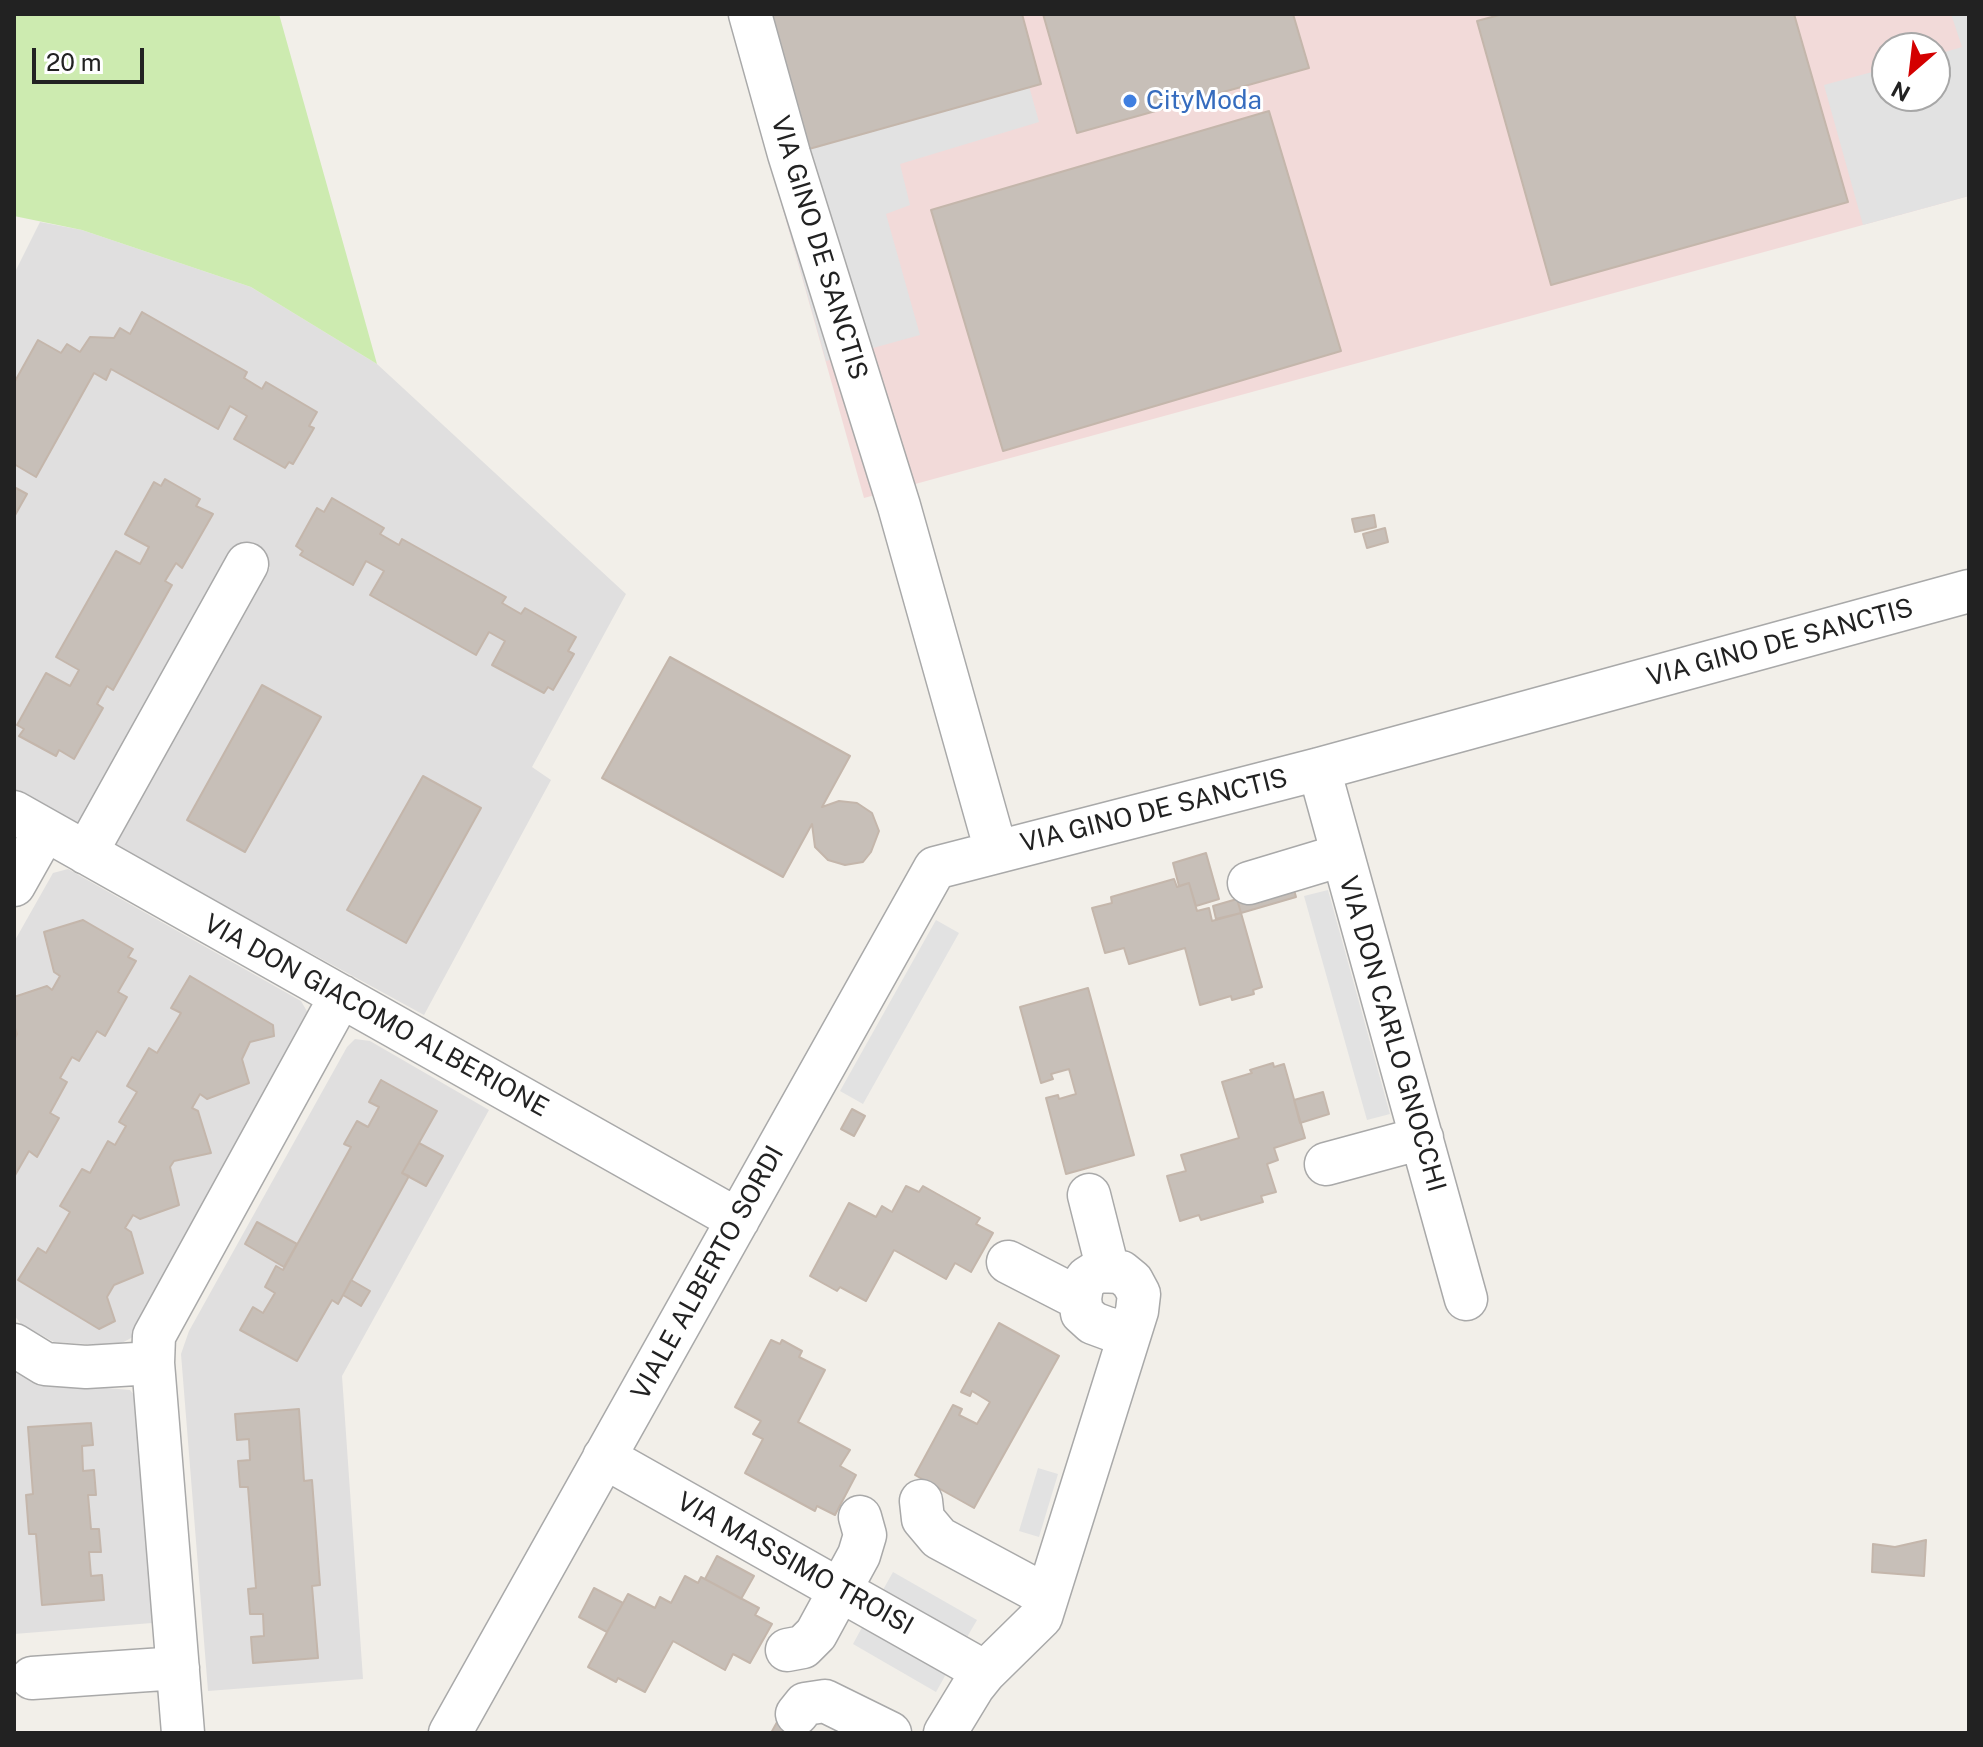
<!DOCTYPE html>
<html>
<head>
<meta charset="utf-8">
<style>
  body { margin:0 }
  #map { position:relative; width:1983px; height:1747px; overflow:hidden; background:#f2efe9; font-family:"Public Sans",sans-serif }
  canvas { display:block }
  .frame { position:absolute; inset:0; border:16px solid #222; pointer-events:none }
  .north { position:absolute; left:1871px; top:32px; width:80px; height:80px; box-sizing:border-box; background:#fff; border:2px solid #a7a7a7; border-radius:50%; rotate:208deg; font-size:22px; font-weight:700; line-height:32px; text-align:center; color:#222 }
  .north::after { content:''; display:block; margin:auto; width:28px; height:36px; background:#d40000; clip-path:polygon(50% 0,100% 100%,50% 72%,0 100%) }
  .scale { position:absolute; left:32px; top:48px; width:112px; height:36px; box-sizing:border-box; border:4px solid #222; border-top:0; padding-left:10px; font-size:24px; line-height:28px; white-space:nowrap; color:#222; -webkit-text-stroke:6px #fff; paint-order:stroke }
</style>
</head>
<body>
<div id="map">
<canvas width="1983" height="1747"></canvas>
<div class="frame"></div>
<div class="north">N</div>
<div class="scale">20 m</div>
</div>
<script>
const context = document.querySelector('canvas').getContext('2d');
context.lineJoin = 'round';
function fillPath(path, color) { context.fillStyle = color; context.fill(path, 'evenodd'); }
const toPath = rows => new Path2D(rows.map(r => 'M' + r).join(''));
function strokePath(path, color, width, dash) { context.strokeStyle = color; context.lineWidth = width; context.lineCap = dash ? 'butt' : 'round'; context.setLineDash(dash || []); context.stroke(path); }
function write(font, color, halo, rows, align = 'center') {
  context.font = font + ' "Public Sans",sans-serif'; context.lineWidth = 6; context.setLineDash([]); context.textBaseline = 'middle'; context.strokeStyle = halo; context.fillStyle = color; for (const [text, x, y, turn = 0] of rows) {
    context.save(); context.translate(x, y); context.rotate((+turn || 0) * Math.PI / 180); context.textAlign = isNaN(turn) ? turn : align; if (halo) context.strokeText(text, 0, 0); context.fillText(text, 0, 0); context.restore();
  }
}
fillPath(toPath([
  [40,222,82,230,251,287,377,364,626,594,532,767,551,780,424,1015,115,846,270,567,237,550,79,826,14,789,14,274],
  [68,869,301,1001,308,1013,133,1337,116,1346,54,1342,21,1324,14,1315,14,942,53,873],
  [355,1039,370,1041,489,1110,342,1376,363,1679,208,1691,181,1354,189,1331,347,1047],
  [14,1371,51,1383,130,1390,141,1404,152,1623,14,1634]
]), '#e0dfdf');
fillPath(toPath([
  [728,14,1969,14,1969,196,864,498],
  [1887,48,1935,48,1935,96,1887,96]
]), '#f2dad9');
fillPath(toPath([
  [14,14,279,14,377,364,251,287,82,230,14,216]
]), '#cdebb0');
fillPath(toPath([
  [728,14,1009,14,1039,122,900,164,910,205,886,214,920,335,826,361],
  [1951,14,1969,14,1969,196,1863,225,1824,85,1887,68,1887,96,1935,96,1935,55,1962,47],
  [1328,890,1390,1114,1367,1120,1304,896],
  [936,920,959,933,863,1104,840,1091],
  [1038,1468,1058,1474,1039,1537,1019,1531],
  [893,1572,977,1620,963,1644,879,1597],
  [866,1620,950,1667,936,1692,853,1644]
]), '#e2e2e2');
const building = toPath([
  [771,14,1022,14,1041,84,809,149,771,14],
  [1043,14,1293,14,1309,68,1077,133,1043,14],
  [1503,14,1794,14,1848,202,1551,285,1477,21,1503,14],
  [1269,111,1341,351,1003,451,931,210,1269,111],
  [142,312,247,372,244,378,262,389,266,382,317,412,309,426,314,428,293,464,289,462,285,468,234,439,247,416,230,406,218,429,111,369,106,380,94,373,36,477,14,464,14,383,38,340,61,353,67,344,80,352,90,337,114,338,120,328,130,334,142,312],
  [165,479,200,499,196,506,213,514,182,568,176,563,165,581,172,585,113,690,107,686,97,704,103,708,74,759,59,750,56,756,19,736,24,729,17,725,46,673,70,686,79,670,56,657,116,551,140,564,149,547,125,534,154,482,161,486,165,479],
  [14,487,27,494,14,517,14,487],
  [332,498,384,528,380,534,399,545,402,539,506,597,502,603,521,614,525,608,576,637,568,651,574,654,553,690,548,687,544,693,492,665,505,641,489,632,476,655,370,595,384,571,366,561,353,585,300,555,303,551,296,546,317,508,324,512,332,498],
  [1374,515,1376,527,1355,532,1352,519,1374,515],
  [1385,528,1388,542,1367,548,1363,534,1385,528],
  [670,657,850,756,822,807,839,801,857,803,872,813,879,831,871,852,863,862,845,865,828,860,815,847,812,824,783,877,602,778,670,657],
  [262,685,321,717,245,852,187,820,262,685],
  [423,776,481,808,406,943,347,910,423,776],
  [1206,853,1219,899,1196,906,1189,883,1179,886,1173,863,1206,853],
  [1174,879,1177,887,1189,883,1197,911,1209,908,1212,921,1241,913,1262,987,1253,990,1254,994,1232,1000,1231,996,1200,1005,1185,948,1129,964,1124,948,1105,953,1092,908,1112,903,1111,897,1174,879],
  [1292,883,1296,897,1241,913,1237,899,1292,883],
  [1237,899,1241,913,1216,919,1213,906,1237,899],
  [83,920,133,949,128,957,136,961,118,992,127,997,105,1036,97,1031,79,1061,72,1057,60,1078,67,1082,50,1113,59,1118,37,1157,29,1151,14,1177,14,1040,17,1034,14,1025,14,997,47,986,52,990,60,976,54,972,44,932,83,920],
  [190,976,273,1025,274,1036,250,1042,242,1059,249,1083,207,1099,200,1094,192,1108,198,1111,211,1153,174,1161,170,1167,179,1205,140,1219,133,1215,125,1228,131,1232,143,1273,114,1285,107,1297,115,1321,99,1329,18,1280,38,1248,46,1253,70,1212,60,1206,82,1169,90,1173,108,1141,115,1145,126,1126,119,1122,137,1092,127,1086,149,1048,157,1053,181,1013,171,1008,190,976],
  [1088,988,1134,1155,1066,1174,1046,1098,1058,1095,1059,1099,1076,1094,1069,1069,1051,1074,1053,1079,1041,1083,1020,1007,1088,988],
  [1273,1063,1274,1067,1284,1064,1305,1138,1274,1148,1278,1160,1267,1164,1276,1192,1261,1196,1263,1202,1201,1220,1199,1215,1180,1221,1167,1176,1186,1171,1181,1155,1239,1138,1222,1082,1252,1073,1250,1070,1273,1063],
  [381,1080,437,1111,402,1173,409,1176,338,1304,332,1300,297,1361,240,1330,253,1307,263,1313,275,1293,265,1287,276,1266,283,1270,351,1147,344,1144,357,1121,368,1127,379,1107,369,1102,381,1080],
  [1323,1092,1329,1114,1300,1123,1294,1100,1323,1092],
  [852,1109,865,1116,854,1136,841,1129,852,1109],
  [419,1143,443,1156,426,1186,402,1173,419,1143],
  [906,1186,919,1192,923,1186,980,1218,976,1224,993,1233,971,1272,955,1263,946,1279,894,1250,866,1301,840,1287,837,1291,810,1276,849,1203,876,1217,882,1206,892,1212,906,1186],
  [257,1222,297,1244,284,1267,245,1244,257,1222],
  [351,1280,370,1291,361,1306,343,1295,351,1280],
  [999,1323,1059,1356,974,1508,915,1475,953,1405,962,1409,959,1415,977,1424,990,1402,972,1391,970,1396,961,1392,999,1323],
  [771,1340,780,1344,782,1340,802,1351,799,1357,825,1370,798,1422,850,1450,840,1466,856,1475,835,1515,817,1506,815,1511,745,1473,763,1439,753,1434,761,1421,735,1407,771,1340],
  [299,1409,304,1481,312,1480,320,1585,312,1586,318,1658,253,1663,251,1637,264,1636,263,1614,250,1614,248,1589,256,1588,248,1487,240,1487,238,1461,250,1460,249,1439,237,1440,235,1414,299,1409],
  [91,1423,93,1445,82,1446,83,1471,94,1470,96,1495,88,1495,91,1529,99,1529,101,1552,89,1552,91,1576,102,1575,104,1600,42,1605,36,1534,29,1534,26,1495,33,1494,28,1427,91,1423],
  [1926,1540,1924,1576,1872,1572,1873,1544,1895,1547,1926,1540],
  [717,1556,754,1576,741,1599,705,1579,717,1556],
  [685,1576,698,1583,701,1577,759,1608,755,1615,772,1624,750,1663,733,1654,725,1670,673,1641,645,1692,618,1678,616,1682,588,1667,628,1594,655,1608,660,1597,671,1603,685,1576],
  [594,1588,623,1603,607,1632,579,1617,594,1588],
  [781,1715,813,1733,771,1733,781,1715]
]);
fillPath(building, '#c7bfb8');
strokePath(building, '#c4b6ab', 2);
const minor = toPath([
  [750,14,789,154,899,506,996,851],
  [1319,769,1466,1299],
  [14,812,738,1220],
  [86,853,247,564],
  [1249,883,1342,855],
  [14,885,45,830],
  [1326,1164,1422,1138],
  [1089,1195,1108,1270],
  [1008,1262,1080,1299],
  [14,1345,45,1364,86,1367,153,1363],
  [604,1457,985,1672],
  [921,1501,923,1519,939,1538,1047,1596],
  [787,1650,803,1647,816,1634,859,1555,865,1535,860,1517],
  [32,1678,178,1668],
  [797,1714,805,1704,825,1701,890,1733],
  [183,1733,153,1363,154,1336,341,996],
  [450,1733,935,868,1319,769,1969,591],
  [945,1733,973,1687,985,1672,1041,1617,1137,1311,1139,1294,1132,1281,1121,1272,1098,1271,1087,1278,1082,1286,1080,1299,1082,1313,1093,1323,1112,1330,1130,1329]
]);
strokePath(minor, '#a9a9a9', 45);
strokePath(minor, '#fff', 42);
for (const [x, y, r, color] of [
  [1130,101,8,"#3f7fe0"]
]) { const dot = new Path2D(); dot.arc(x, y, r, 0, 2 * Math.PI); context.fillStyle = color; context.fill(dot); strokePath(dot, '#fff', 3); }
write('26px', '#366cbe', '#fff', [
  ["CityModa",1146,101]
], 'left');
write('26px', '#222', '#fff', [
  ["VIA GINO DE SANCTIS",819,248,73],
  ["VIA GINO DE SANCTIS",1780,643,-15],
  ["VIA GINO DE SANCTIS",1154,811,-14],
  ["VIA DON GIACOMO ALBERIONE",376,1016,29],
  ["VIA DON CARLO GNOCCHI",1392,1034,74],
  ["VIALE ALBERTO SORDI",708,1273,-61],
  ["VIA MASSIMO TROISI",795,1564,29]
]);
</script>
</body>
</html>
